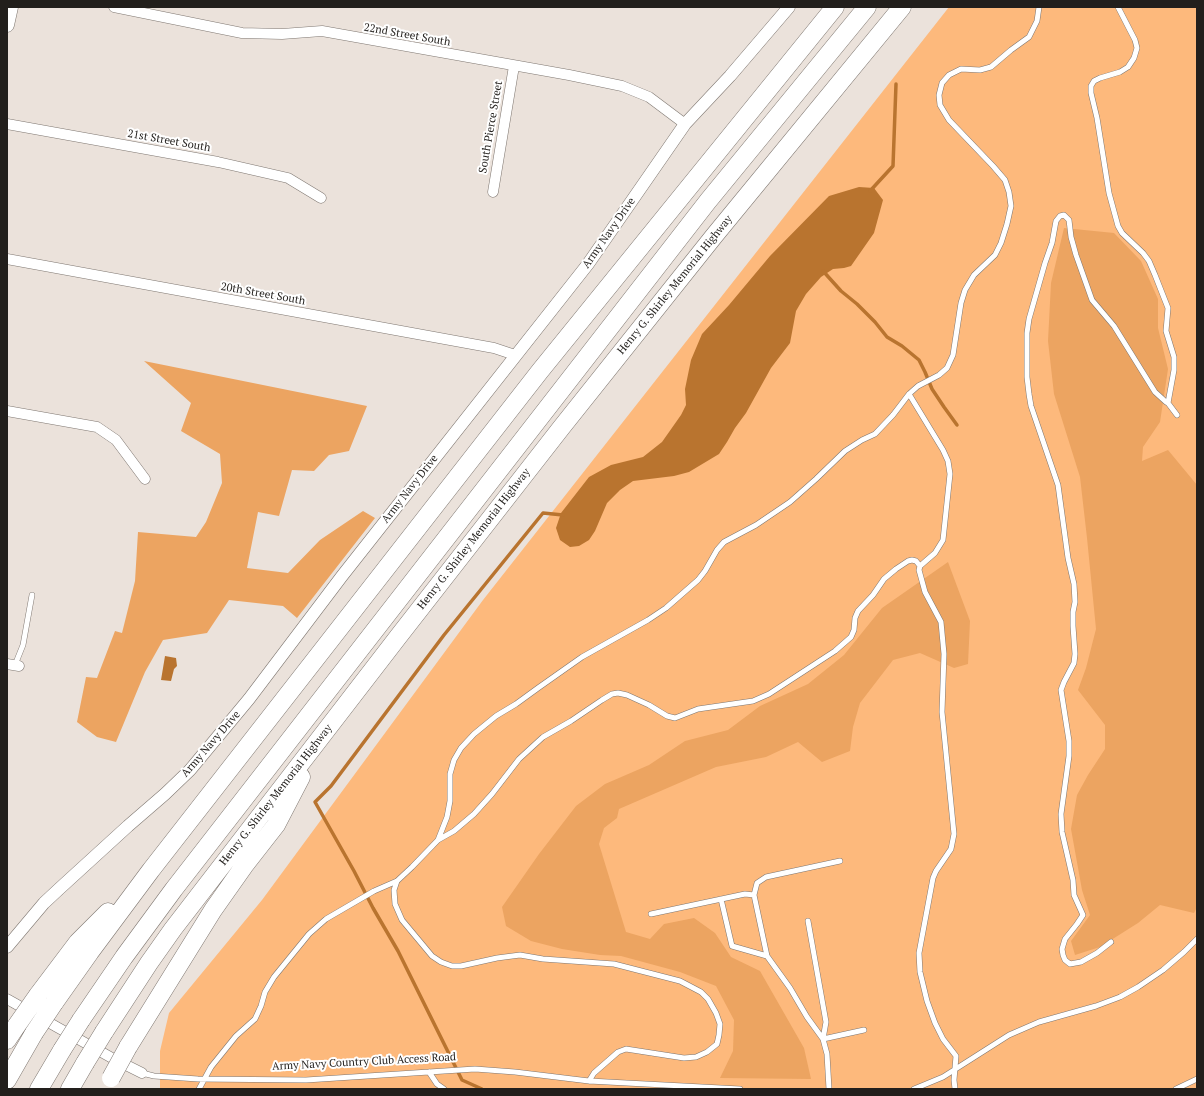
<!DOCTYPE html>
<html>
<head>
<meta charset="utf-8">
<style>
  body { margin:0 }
  #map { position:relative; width:1204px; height:1096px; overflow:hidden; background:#ebe2db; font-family:"PT Serif",serif }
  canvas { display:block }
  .frame { position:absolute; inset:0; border:8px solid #221f1c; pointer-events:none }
</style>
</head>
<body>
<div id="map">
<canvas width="1204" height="1096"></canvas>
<div class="frame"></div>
</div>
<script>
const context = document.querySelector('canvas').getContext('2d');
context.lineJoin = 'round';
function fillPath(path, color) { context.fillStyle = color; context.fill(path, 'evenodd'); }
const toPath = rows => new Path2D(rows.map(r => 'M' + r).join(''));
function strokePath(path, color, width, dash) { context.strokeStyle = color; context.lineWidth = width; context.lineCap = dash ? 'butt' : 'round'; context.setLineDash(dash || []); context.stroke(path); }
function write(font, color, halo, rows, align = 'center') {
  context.font = font + ' "PT Serif",serif'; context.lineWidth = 4; context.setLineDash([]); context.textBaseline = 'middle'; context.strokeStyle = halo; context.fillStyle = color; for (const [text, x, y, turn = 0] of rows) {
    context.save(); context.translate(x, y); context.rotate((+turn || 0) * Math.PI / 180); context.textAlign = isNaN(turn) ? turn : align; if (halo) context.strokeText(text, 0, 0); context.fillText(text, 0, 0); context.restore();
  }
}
fillPath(toPath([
  [949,7,1197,7,1197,1089,160,1089,160,1051,169,1013,262,900,483,600]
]), '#fdb97c');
fillPath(toPath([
  [1064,228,1114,233,1141,261,1158,299,1158,328,1168,369,1160,422,1143,447,1142,461,1168,450,1197,485,1197,907,1194,913,1160,905,1138,923,1100,947,1075,955,1071,941,1090,915,1082,890,1071,829,1077,795,1088,775,1105,749,1105,725,1078,690,1086,668,1096,629,1087,538,1080,477,1054,394,1048,341,1051,283],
  [144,361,367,406,349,451,329,455,314,471,292,470,279,516,258,512,247,568,288,573,320,540,363,511,375,518,297,618,283,606,229,600,207,633,163,640,145,672,116,742,97,737,77,722,86,677,97,678,115,631,122,633,135,581,138,532,196,537,206,522,222,483,220,454,181,431,191,403],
  [948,562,970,621,968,664,954,668,920,653,893,660,860,703,853,727,850,751,822,762,798,742,766,757,716,767,619,809,617,818,604,828,599,844,626,932,650,939,664,924,694,918,715,933,731,957,760,971,804,1048,811,1079,720,1078,733,1051,734,1020,716,986,680,972,621,956,600,955,562,949,531,941,506,926,502,907,539,854,576,806,605,784,649,765,685,741,728,730,760,706,808,684,844,655,882,608]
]), '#eca461');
fillPath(toPath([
  [859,187,874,188,883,200,874,233,851,266,844,268,833,269,821,277,806,294,796,311,790,343,771,368,746,413,735,428,727,442,719,454,689,472,674,476,633,481,620,490,607,503,595,531,589,540,579,546,570,547,560,540,556,528,561,513,589,477,611,465,643,457,662,442,681,415,686,405,685,389,691,360,702,334,729,305,770,256,829,196],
  [165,656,176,658,177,666,174,669,171,681,161,680]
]), '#b9742f');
strokePath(toPath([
  [870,191,893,166,896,84],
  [823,271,841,291,857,304,875,322,887,337,902,346,919,360,925,372,932,389,944,407,957,425],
  [482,1089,462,1080,398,951,373,908,354,871,315,802,331,786,444,635,543,513,563,515]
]), '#b9742f', 3.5);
const service = toPath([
  [909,394,943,450,948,461,950,474,943,540,935,553,920,566,919,570,925,592,941,622,944,654,942,712,954,834,951,849,936,871,933,878,919,953,920,972,927,1001,935,1023,943,1039,956,1056,954,1080,955,1089],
  [1168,403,1177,415],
  [15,665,23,645,32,595],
  [438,840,454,831,474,814,492,794,519,759,543,737,571,721,602,700,612,694,618,693,627,695,649,705,667,716,675,718,698,709,753,701,769,694,835,651,851,637,854,630,855,618,858,611,873,595,884,579,896,569,908,561,912,560,916,561,920,566],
  [397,881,394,890,395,904,402,920,432,956,441,962,452,966,461,966,497,958,520,955,543,959,614,964,680,981,701,992,708,999,716,1013,720,1024,719,1035,717,1044,707,1052,696,1057,684,1058,626,1049,618,1052,594,1073,589,1081],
  [721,899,732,946,767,956,790,988,807,1017,823,1039,827,1054,829,1089],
  [651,914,745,894,754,895],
  [808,921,826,1022,823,1039,864,1030],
  [1111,942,1097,953,1081,962,1070,964,1065,960,1063,955,1062,949,1065,939,1077,924,1083,915,1074,895,1073,880,1062,832,1061,814,1069,756,1069,741,1061,690,1064,682,1074,663,1075,654,1073,626,1073,612,1075,602,1074,584,1068,558,1058,485,1031,406,1029,394,1027,377,1027,333,1029,319,1045,263,1052,243,1056,221,1060,216,1064,215,1069,220,1071,237,1076,255,1092,300,1114,326,1155,392,1166,402,1168,403,1174,370,1174,357,1166,331,1168,308,1155,275,1149,261,1143,253,1122,233,1118,226,1109,193,1097,118,1091,93,1091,86,1094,81,1100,78,1120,72,1128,67,1134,58,1137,48,1135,40,1118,7],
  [767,956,754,895,757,883,766,877,840,861],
  [429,1072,437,1084,444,1089],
  [142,1073,154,1076,198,1079,306,1080,475,1069,515,1072,589,1081,740,1089],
  [199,1089,211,1067,236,1036,255,1019,261,1006,265,992,274,977,309,934,326,919,374,891,397,881,412,867,438,840,447,817,450,801,450,774,454,760,461,748,474,734,496,716,516,704,538,688,582,657,648,620,666,608,698,580,705,571,717,550,724,542,756,525,790,502,816,479,845,451,862,440,875,434,893,415,909,394,918,386,939,375,947,368,953,355,961,303,965,290,974,275,995,255,1001,243,1007,224,1011,206,1009,192,1005,180,993,166,949,120,940,105,939,95,942,83,949,75,961,69,980,70,991,67,1011,50,1029,37,1037,21,1039,7],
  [914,1089,943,1077,1009,1035,1039,1022,1096,1006,1120,997,1138,987,1163,970,1184,952,1197,939],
  [1176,1089,1197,1079]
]);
const minor = toPath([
  [114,7,242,33,282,34,322,31,569,75,622,86,649,97,685,124],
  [7,124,218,162,288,178,321,198],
  [493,192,514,66],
  [7,259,494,348,515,355],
  [7,411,97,427,116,440,145,479],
  [7,664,19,666],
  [7,999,112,1058,142,1073]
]);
const tertiary = toPath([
  [7,947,44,903,59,889,128,826,165,794,190,770,249,699,342,576,588,264,685,124,730,76,789,7]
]);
const secondary = toPath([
  [7,25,11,7]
]);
const motorway = toPath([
  [38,995,78,942,108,912],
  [54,1003,90,952,151,870,540,371,835,7],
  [81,1020,124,957,174,889,708,201,867,7],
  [104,1032,149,963,173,929,398,637,561,428,714,236,902,7],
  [7,1040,17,1025],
  [128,1047,213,910,244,866,276,825,301,777],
  [7,1080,34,1033],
  [39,1089,62,1050],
  [70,1089,85,1063]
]);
strokePath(service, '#7f7771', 6);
strokePath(minor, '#7f7771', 11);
strokePath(tertiary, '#7f7771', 13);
strokePath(secondary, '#7f7771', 15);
strokePath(motorway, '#7f7771', 19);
strokePath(service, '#fff', 5);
strokePath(minor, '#fff', 10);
strokePath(tertiary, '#fff', 12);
strokePath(secondary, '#fff', 14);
strokePath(motorway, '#fff', 18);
const motorwayBridge = toPath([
  [17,1025,38,995],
  [34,1033,54,1003],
  [62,1050,81,1020],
  [85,1063,104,1032],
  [111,1078,128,1047]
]);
strokePath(motorwayBridge, '#7f7771', 19, []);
strokePath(motorwayBridge, '#fff', 18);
write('11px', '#221f1c', '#fff', [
  ["22nd Street South",407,35,10],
  ["South Pierce Street",491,127,-80],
  ["21st Street South",169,141,10],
  ["Army Navy Drive",609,233,-55],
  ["Henry G. Shirley Memorial Highway",675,285,-51],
  ["20th Street South",263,294,10],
  ["Army Navy Drive",410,489,-52],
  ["Henry G. Shirley Memorial Highway",474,539,-52],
  ["Army Navy Drive",211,744,-49],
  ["Henry G. Shirley Memorial Highway",276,795,-52],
  ["Army Navy Country Club Access Road",364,1062,-3]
]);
</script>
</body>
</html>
